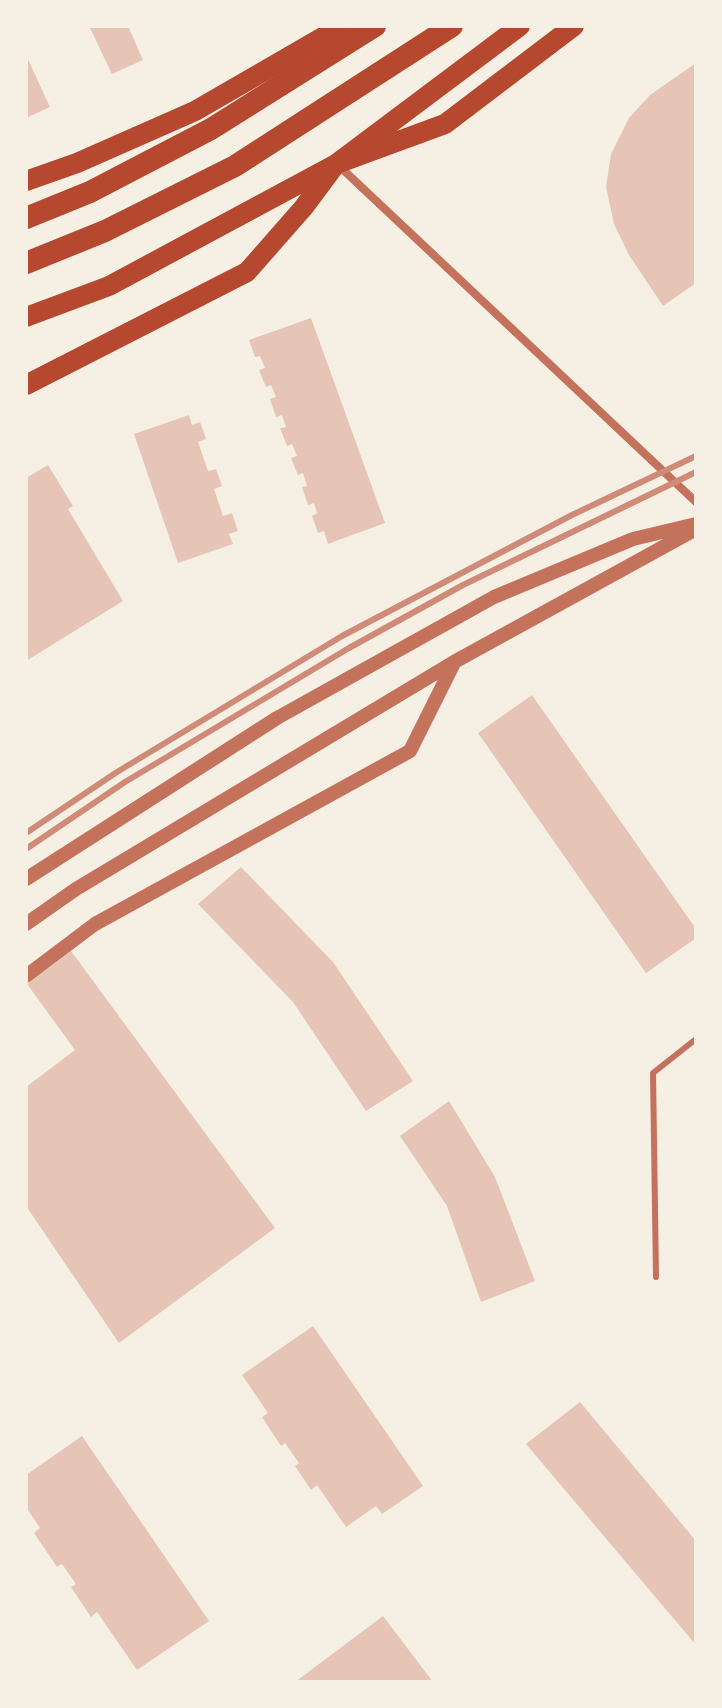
<!DOCTYPE html>
<html>
<head>
<meta charset="utf-8">
<style>
  body { margin:0 }
  #map { position:relative; width:722px; height:1708px; overflow:hidden; background:#f6efe4; font-family:"Exo 2",sans-serif }
  canvas { display:block }
  .frame { position:absolute; inset:0; border:28px solid #f6efe4; pointer-events:none }
</style>
</head>
<body>
<div id="map">
<canvas width="722" height="1708"></canvas>
<div class="frame"></div>
</div>
<script>
const context = document.querySelector('canvas').getContext('2d');
context.lineJoin = 'round';
function fillPath(path, color) { context.fillStyle = color; context.fill(path, 'evenodd'); }
const toPath = rows => new Path2D(rows.map(r => 'M' + r).join(''));
function strokePath(path, color, width, dash) { context.strokeStyle = color; context.lineWidth = width; context.lineCap = dash ? 'butt' : 'round'; context.setLineDash(dash || []); context.stroke(path); }
fillPath(toPath([
  [89,26,128,26,143,60,112,74],
  [26,55,50,107,26,118],
  [696,63,696,283,663,306,629,255,614,224,606,187,611,154,629,118,650,95],
  [311,318,385,523,328,544,324,531,318,533,312,516,317,513,314,503,308,505,302,487,307,486,303,473,298,475,291,458,297,456,292,444,287,446,280,428,286,427,282,415,276,417,270,399,276,397,271,385,266,387,259,370,265,368,260,356,255,357,249,340],
  [189,415,192,425,200,422,206,439,198,442,208,471,216,469,222,486,214,489,223,516,232,513,238,531,229,534,233,544,178,563,134,434],
  [48,465,73,506,68,509,123,601,26,661,26,478],
  [532,695,696,929,696,938,646,973,478,733],
  [241,867,333,962,413,1081,366,1111,293,1002,198,904],
  [71,951,275,1228,119,1343,26,1206,26,1087,75,1050,27,984],
  [449,1101,495,1177,535,1281,481,1302,447,1206,400,1136],
  [313,1326,423,1486,382,1514,376,1506,346,1527,317,1485,311,1490,295,1466,299,1463,285,1443,281,1446,262,1417,268,1413,242,1375],
  [580,1402,696,1541,696,1645,526,1444],
  [82,1436,209,1621,137,1670,97,1612,91,1617,71,1587,76,1584,62,1564,57,1567,34,1533,40,1528,26,1507,26,1475],
  [383,1616,433,1682,295,1682]
]), '#e6c5b7');
strokePath(toPath([
  [656,1277,653,1073,696,1039]
]), '#c5725c', 6);
strokePath(toPath([
  [337,164,696,502]
]), '#c5725c', 8);
strokePath(toPath([
  [26,879,277,718,494,597,633,539,696,524],
  [26,924,76,889,454,662,696,529],
  [26,976,95,924,410,751,454,663]
]), '#c5725c', 14);
strokePath(toPath([
  [26,181,77,163,195,111,342,26],
  [26,317,109,286,336,164,445,124,574,26],
  [26,385,247,272,304,207,336,164,520,26]
]), '#b5482f', 20);
strokePath(toPath([
  [26,218,90,192,211,129,375,26],
  [26,263,105,231,235,166,452,26]
]), '#b5482f', 22);
strokePath(toPath([
  [26,833,117,772,342,636,572,515,696,456],
  [26,849,125,782,349,648,463,585,696,472]
]), '#cf8b77', 6);
</script>
</body>
</html>
